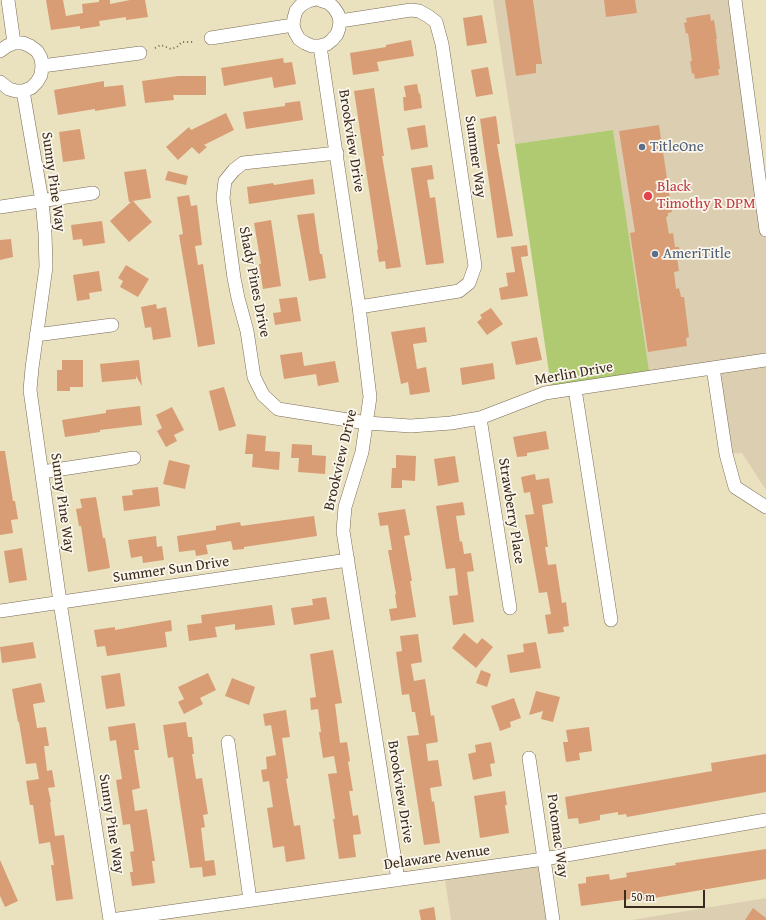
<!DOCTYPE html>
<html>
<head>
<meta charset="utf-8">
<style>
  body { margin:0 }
  #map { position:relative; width:766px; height:920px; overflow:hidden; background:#eae1bf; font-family:"Gentium Book Plus",serif }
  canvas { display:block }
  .scale { position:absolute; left:624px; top:890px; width:81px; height:18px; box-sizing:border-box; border:2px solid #3b2a1e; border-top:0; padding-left:5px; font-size:12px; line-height:14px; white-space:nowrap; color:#3b2a1e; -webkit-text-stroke:3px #fbf7ec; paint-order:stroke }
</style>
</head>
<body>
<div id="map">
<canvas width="766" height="920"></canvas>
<div class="scale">50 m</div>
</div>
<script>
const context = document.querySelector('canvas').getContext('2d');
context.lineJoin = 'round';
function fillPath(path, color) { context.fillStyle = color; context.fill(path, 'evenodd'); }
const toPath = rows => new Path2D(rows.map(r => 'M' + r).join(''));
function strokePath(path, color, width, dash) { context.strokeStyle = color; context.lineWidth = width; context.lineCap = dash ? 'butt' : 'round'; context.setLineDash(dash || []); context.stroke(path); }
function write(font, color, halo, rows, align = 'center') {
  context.font = font + ' "Gentium Book Plus",serif'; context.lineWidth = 3.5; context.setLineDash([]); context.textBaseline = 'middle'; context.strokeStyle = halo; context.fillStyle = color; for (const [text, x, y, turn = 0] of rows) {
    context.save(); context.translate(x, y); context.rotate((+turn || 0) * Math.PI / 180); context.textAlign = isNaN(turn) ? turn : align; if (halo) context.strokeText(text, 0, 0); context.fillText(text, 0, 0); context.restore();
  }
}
fillPath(toPath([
  [493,0,733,0,766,203,766,490,742,453,726,454,713,368,650,377,613,130,515,144],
  [544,859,553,920,451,920,444,873],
  [766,898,766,920,632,920]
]), '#dccfb1');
fillPath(toPath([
  [613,130,650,377,552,392,515,144]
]), '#afca71');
fillPath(toPath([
  [46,0,63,0,66,16,83,13,82,4,99,2,99,0,110,0,110,4,130,0,145,0,148,17,126,20,126,17,99,21,100,26,80,29,80,26,51,30],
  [505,0,533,0,542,64,536,64,536,73,516,76],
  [604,0,635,0,637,13,606,17],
  [710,14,711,21,714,20,717,39,716,39,720,69,718,69,719,75,695,79,694,73,692,74,690,61,692,61,688,33,686,34,684,23,687,22,686,18],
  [482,15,487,43,467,46,463,18],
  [411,40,414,56,377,62,379,71,353,75,350,53,386,47,386,45],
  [283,58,284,63,292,62,296,84,274,88,272,77,224,86,221,68],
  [488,67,493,94,476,97,471,70],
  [178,76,206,76,206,95,173,95,174,100,145,103,142,81],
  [104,81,104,87,123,85,126,106,95,111,95,109,58,115,54,90],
  [417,84,419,94,420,93,422,108,404,111,403,97,406,97,404,86],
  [374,88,384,156,382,156,401,267,386,269,385,261,379,262,377,250,378,249,354,91],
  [300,101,303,120,246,129,243,112,285,106,285,103],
  [226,113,234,130,204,145,207,147,199,154,192,147,178,160,166,147,189,127,191,130],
  [496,116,500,144,497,144,513,236,497,238,480,119],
  [425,125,428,147,411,150,407,128],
  [659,125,672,212,668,213,668,216,666,217,669,234,673,233,675,247,679,247,680,257,677,257,679,271,674,272,676,289,679,288,681,297,684,297,689,337,686,338,687,346,648,352,630,233,635,232,619,131],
  [80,129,85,159,63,162,59,132],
  [432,165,434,179,427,180,430,198,435,197,444,263,426,265,411,168],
  [146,169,151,198,133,201,152,222,129,242,110,221,131,202,129,202,124,172],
  [168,171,188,176,186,185,165,180],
  [313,179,315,194,249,204,247,187,273,183,274,185],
  [189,195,191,206,197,205,202,245,195,246,198,265,203,264,215,344,198,347,179,235,183,234,177,197],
  [314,213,320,254,322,254,326,278,309,281,297,215],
  [271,220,281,286,263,289,259,264,261,264,254,223],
  [102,221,105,243,83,246,82,239,73,240,71,225],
  [11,239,13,257,0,260,0,240],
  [527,245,528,256,521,257,528,296,501,300,499,288,508,286,506,273,515,272,511,247],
  [126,265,149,279,138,297,120,287,123,281,118,278],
  [99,271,102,291,89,293,90,299,77,301,73,275],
  [297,297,301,321,275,325,273,313,281,312,279,299],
  [156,304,157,309,166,307,171,337,153,340,151,327,145,328,141,307],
  [491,308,503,324,487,335,477,322,482,318,480,315],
  [425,327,427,342,413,344,417,369,426,367,430,392,410,395,408,382,401,384,391,332],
  [537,337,542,360,516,365,511,342],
  [302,352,304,366,335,361,339,382,318,386,316,374,284,379,280,355],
  [62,360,83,360,83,387,70,387,70,391,57,391,57,370,62,370],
  [139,360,142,386,136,376,136,379,102,382,100,364],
  [493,363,495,379,462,385,460,368],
  [224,387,236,426,219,431,209,391],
  [140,406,142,425,100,430,100,432,65,437,62,420,106,413,106,410],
  [172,407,184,430,174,435,177,441,166,447,157,431,162,428,156,415],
  [546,431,549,449,527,453,527,456,517,457,513,437],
  [247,434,266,436,265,451,280,452,279,470,252,467,253,454,245,454],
  [292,444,312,445,312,455,326,456,325,474,298,472,299,458,291,458],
  [0,451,5,451,13,501,15,501,18,519,11,520,13,533,0,535],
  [396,455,416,456,415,481,402,480,402,488,391,488,392,468,396,468],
  [455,456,459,482,438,486,434,459],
  [169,460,190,465,185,489,163,484],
  [535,474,536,480,549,478,553,503,542,505,548,547,545,547,548,565,556,564,562,603,566,602,569,626,563,627,564,632,548,634,545,615,551,614,547,592,539,593,525,515,534,514,530,492,524,493,521,477],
  [158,487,160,506,124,511,122,496,133,495,132,490],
  [96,497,103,538,105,538,110,568,88,572,81,526,79,526,76,509,82,508,80,499],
  [463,502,465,515,456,516,460,542,462,541,464,554,471,553,474,571,467,572,474,622,453,625,449,596,458,595,455,568,446,569,436,506],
  [405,509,410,535,404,536,412,581,410,581,416,617,391,621,389,609,397,608,395,595,396,594,388,550,392,550,388,525,380,526,378,513],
  [314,516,317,536,244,547,244,549,233,550,231,541,206,545,208,554,196,556,195,550,179,552,177,536,216,530,216,526,240,522,241,526],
  [156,536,157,547,162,546,164,560,143,563,142,556,131,558,128,540],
  [22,548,27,580,9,583,4,551],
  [326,597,330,619,294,625,291,608,313,605,312,599],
  [272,605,275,625,235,630,235,624,215,627,217,637,189,641,187,625,202,623,201,615],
  [171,620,172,631,165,632,167,647,107,656,105,646,97,647,94,630,115,627,115,630],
  [464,633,477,644,482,638,493,647,476,668,452,648],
  [418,634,422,662,411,664,414,681,425,679,431,716,434,715,438,742,426,744,428,761,438,760,442,786,430,788,432,802,434,801,440,843,424,845,407,736,419,735,415,712,412,712,409,694,402,695,396,652,402,651,400,636],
  [33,642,36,658,2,663,0,647],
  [536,642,541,668,510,673,507,655,524,652,523,644],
  [333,650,342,703,335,704,340,743,347,742,350,761,348,762,353,791,349,791,353,816,358,815,361,834,353,835,356,857,339,859,333,819,335,819,328,774,337,773,334,756,323,758,319,732,321,732,318,709,311,710,310,698,316,697,310,654],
  [481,670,491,674,487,687,476,683],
  [120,673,125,706,106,709,101,676],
  [208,673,216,690,200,698,203,704,184,714,178,702,184,699,178,687],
  [232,678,255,687,249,705,225,696],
  [41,683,45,702,33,704,37,728,46,727,49,746,44,746,47,771,52,770,55,787,48,788,51,802,50,802,55,836,64,835,73,899,56,901,51,865,54,865,50,842,39,844,33,805,30,805,26,781,39,779,36,763,26,764,19,722,18,722,12,689],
  [536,691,560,697,553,722,541,719,543,711,529,715],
  [514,698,521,718,510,722,511,727,500,731,491,706],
  [286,710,290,737,282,738,288,778,286,779,294,826,300,825,305,859,286,862,284,846,273,848,267,808,273,807,269,781,263,782,261,770,267,769,266,757,276,755,271,725,265,726,263,714],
  [186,722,188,737,192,737,194,754,192,754,196,779,202,778,208,814,203,815,205,827,201,828,205,861,214,860,216,875,203,877,202,867,190,868,173,757,168,758,163,725],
  [135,723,139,750,134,750,140,788,132,790,135,811,147,809,155,861,152,861,155,883,132,886,130,872,133,872,130,852,134,851,130,824,123,825,116,780,122,779,116,740,110,741,108,727],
  [589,727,592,751,579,753,580,760,566,762,563,742,568,742,566,730],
  [491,742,495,763,490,764,492,776,473,780,468,754,476,752,475,745],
  [766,754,766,792,627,817,626,814,618,815,618,812,600,815,600,820,579,824,578,818,568,819,565,797,712,771,711,763],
  [505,791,507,805,505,805,509,833,480,838,474,796],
  [766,849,766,879,631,902,630,899,581,906,578,884,586,883,586,877,609,874,610,880,627,877,626,873,676,865,675,863],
  [0,860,18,901,5,907,0,896],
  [434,907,436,920,421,920,419,910],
  [753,908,766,918,766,920,745,920]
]), '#d99d76');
const minor = toPath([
  [8,0,14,43],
  [313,0,308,1,301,5,296,11,294,18,293,25,295,32,299,39,305,43,312,46,320,46,327,44,332,40,337,34,339,28,340,21,338,14,334,8,329,3,320,0],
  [735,0,766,230],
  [340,21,411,10,419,11,428,16,436,22,442,44,475,266,469,283,459,291,359,307],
  [211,38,293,25],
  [320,46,359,307,370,397,362,452,345,507,343,531,398,880],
  [0,51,7,46,14,43,23,43,30,46,37,51,41,58,42,66,41,75,37,82,31,88,23,91,16,91,9,89,0,82],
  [42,66,140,53],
  [23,91,42,201,45,233,46,267,32,368,30,390,60,602,110,920],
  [337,153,243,163,234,170,225,181,223,198,234,278,238,298,247,331,254,377,263,395,278,409,367,423,411,426,451,423,480,418,545,393,766,360],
  [0,207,93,193],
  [36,335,112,325],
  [713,368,726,454,735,487,766,507],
  [575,389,611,620],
  [480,418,510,608],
  [42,472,134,458],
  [0,611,348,560],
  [228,742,250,900],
  [529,758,553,920],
  [111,920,544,859,766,820]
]);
strokePath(minor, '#786a56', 14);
strokePath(toPath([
  [155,48,161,45,171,49,177,47,182,42,193,42]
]), '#786a56', 2, [1, 3]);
strokePath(minor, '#fff', 13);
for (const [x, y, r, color] of [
  [642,147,4,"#5c6f8a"],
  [648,196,5,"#e0444e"],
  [655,254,4,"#5c6f8a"]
]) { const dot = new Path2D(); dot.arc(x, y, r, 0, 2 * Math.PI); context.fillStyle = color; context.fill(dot); strokePath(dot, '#fbf7ec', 1.5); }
write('15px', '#3b2a1e', '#fbf7ec', [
  ["Brookview Drive",351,141,81],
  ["Summer Way",475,157,82],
  ["Sunny Pine Way",53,182,82],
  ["Shady Pines Drive",254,282,79],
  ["Merlin Drive",574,374,-10],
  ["Brookview Drive",341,460,-77],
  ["Sunny Pine Way",62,503,82],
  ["Strawberry Place",511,511,81],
  ["Summer Sun Drive",171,570,-8],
  ["Brookview Drive",400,792,81],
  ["Sunny Pine Way",111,824,81],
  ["Potomac Way",557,836,82],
  ["Delaware Avenue",437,858,-8]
]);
write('15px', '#4e5e75', '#fbf7ec', [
  ["TitleOne",650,147],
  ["AmeriTitle",663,254]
], 'left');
write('15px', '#be3a42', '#fbf7ec', [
  ["Black",657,187],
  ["Timothy R DPM",657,204]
], 'left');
</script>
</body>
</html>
